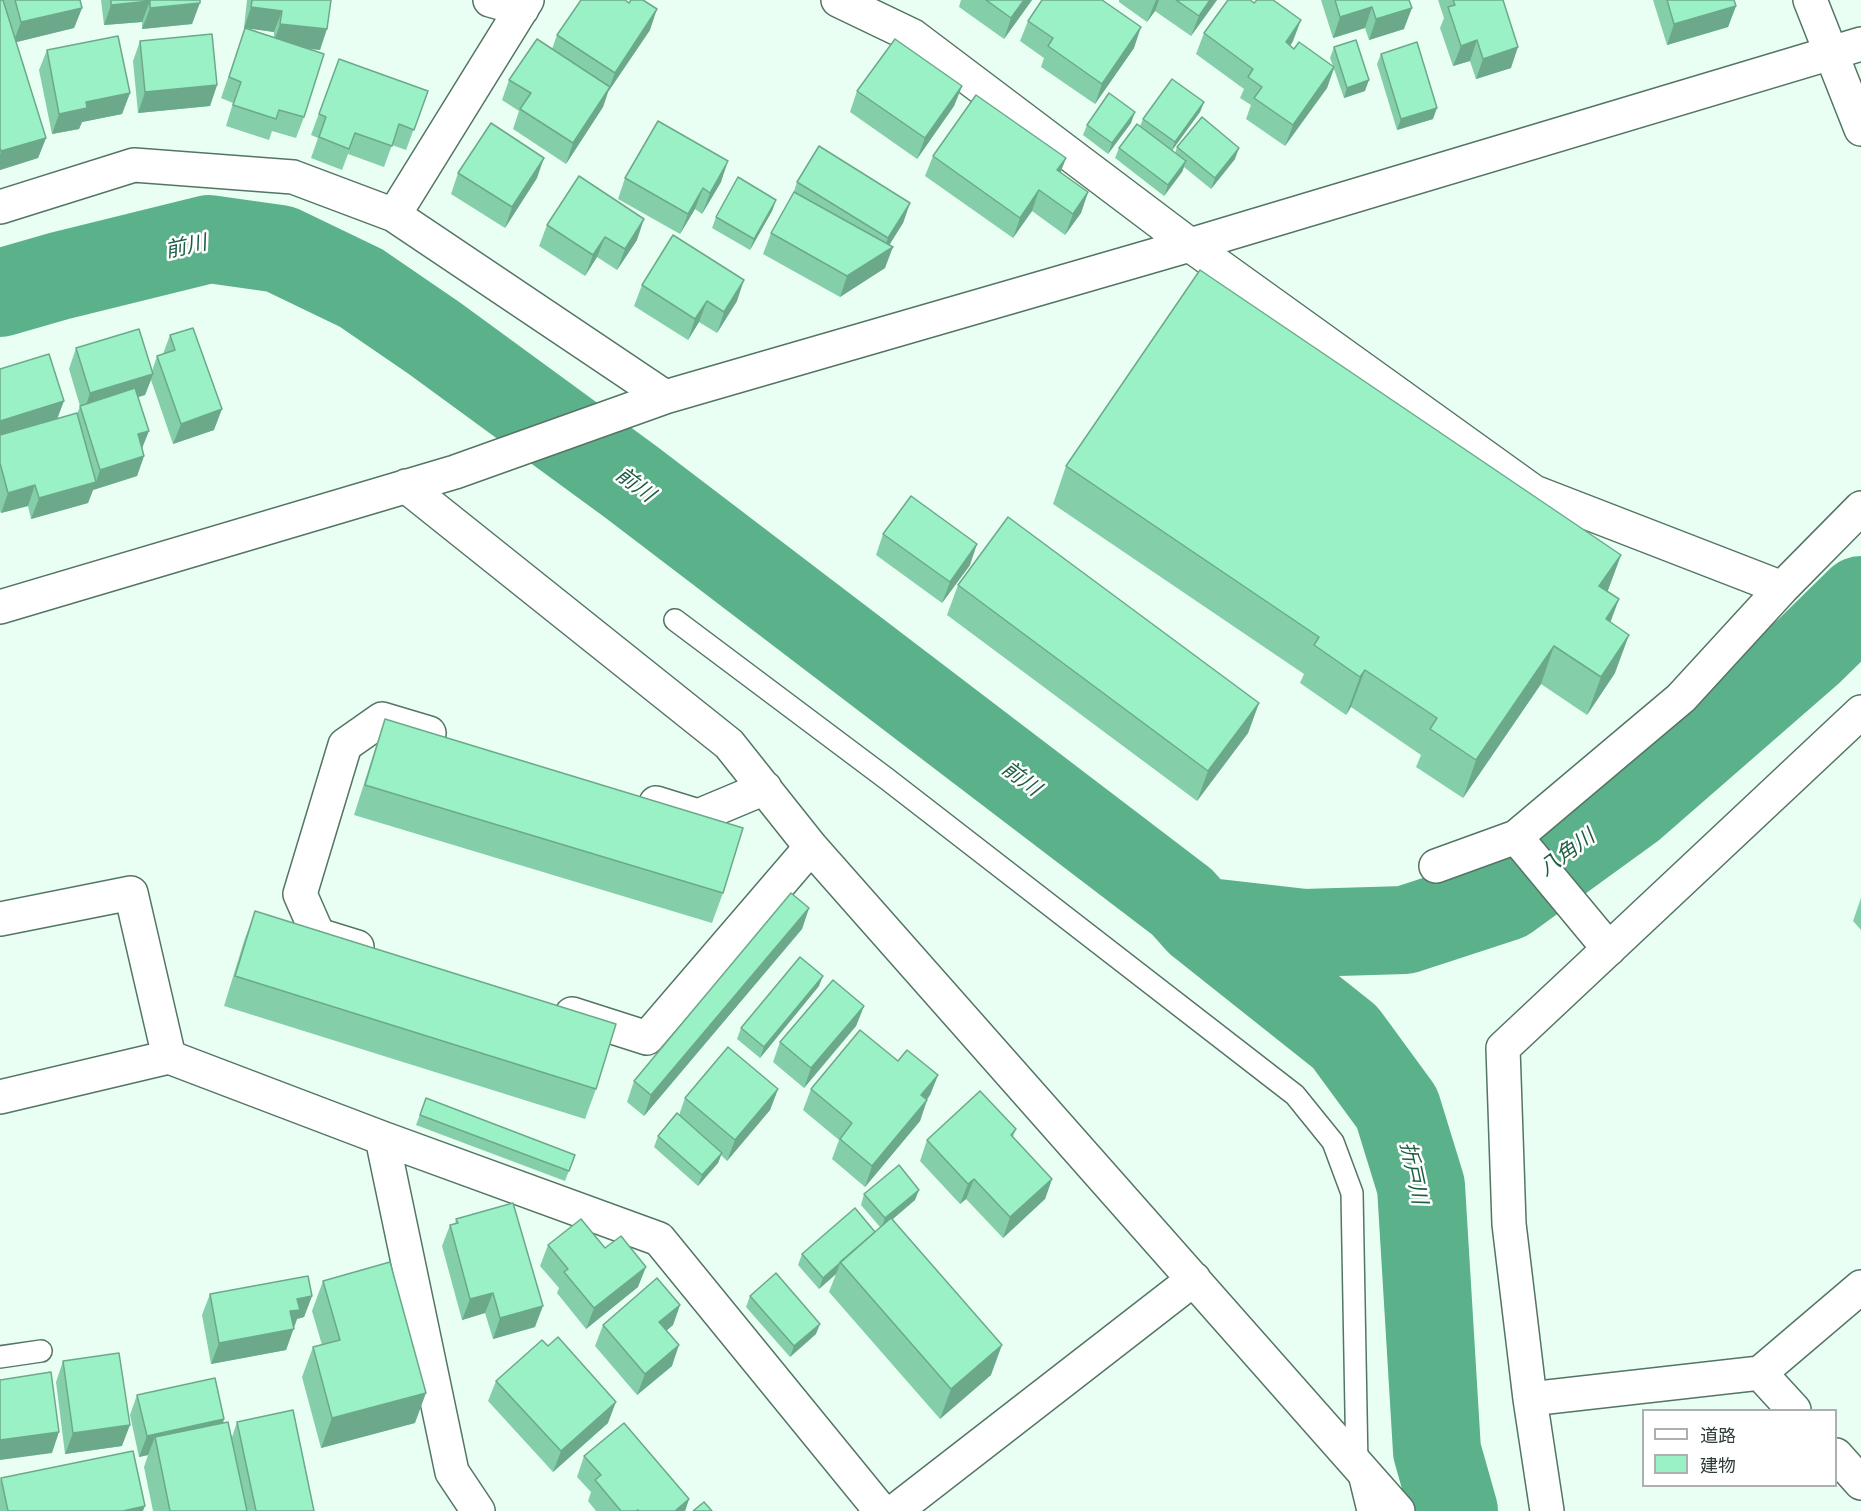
<!DOCTYPE html>
<html>
<head>
<meta charset="utf-8">
<style>
  body { margin:0 }
  #map { position:relative; width:1861px; height:1511px; overflow:hidden; background:#e9fff3; font-family:Cabin,"Noto Sans JP",sans-serif }
  canvas { display:block }
  .legend { position:absolute; left:1642px; top:1409px; width:195px; height:78px; box-sizing:border-box; background:#fff; border:2px solid #acb1af; margin:0; padding:8px 10px; list-style:none; font-size:18px; color:#2f3d36 }
  .legend li { display:flex; align-items:center; gap:12px; height:30px }
  .legend b { width:30px; border:2px solid #acb1af }
</style>
</head>
<body>
<div id="map">
<canvas width="1861" height="1511"></canvas>
<ul class="legend">
<li><b style="height:8px;background:#fff"></b>道路</li>
<li><b style="height:16px;background:#9af1c6"></b>建物</li>
</ul>
</div>
<script>
const context = document.querySelector('canvas').getContext('2d');
context.lineJoin = 'round';
const toPath = rows => new Path2D(rows.map(r => 'M' + r).join(''));
function strokePath(path, color, width, dash) { context.strokeStyle = color; context.lineWidth = width; context.lineCap = dash ? 'butt' : 'round'; context.setLineDash(dash || []); context.stroke(path); }
function fillPath(path, color) { context.fillStyle = color; context.fill(path, 'evenodd'); }
function write(font, color, halo, rows, align = 'center') {
  context.font = font + ' Cabin,"Noto Sans JP",sans-serif'; context.lineWidth = 5; context.setLineDash([]); context.textBaseline = 'middle'; context.strokeStyle = halo; context.fillStyle = color; for (const [text, x, y, turn = 0] of rows) {
    context.save(); context.translate(x, y); context.rotate((+turn || 0) * Math.PI / 180); context.textAlign = isNaN(turn) ? turn : align; if (halo) context.strokeText(text, 0, 0); context.fillText(text, 0, 0); context.restore();
  }
}
strokePath(toPath([
  [0,293,59,276,209,239,280,249,361,288,434,338,631,482,1182,902,1199,921,1345,1037,1397,1108,1421,1186,1437,1451,1454,1511],
  [1199,921,1304,933,1405,930,1506,897,1630,807,1809,651,1861,600]
]), '#5bb189', 88);
const service = toPath([
  [675,620,887,779,1295,1095,1333,1142,1352,1193,1357,1466,1368,1511],
  [0,1357,41,1351]
]);
const minor = toPath([
  [490,0,522,9],
  [838,0,913,36,1190,245,1534,492,1782,588,1861,508],
  [1810,0,1861,129],
  [0,207,134,165,293,177,394,215,527,0],
  [394,215,665,397],
  [406,486,729,744,811,847,1398,1511],
  [0,607,455,472,665,397,1190,245,1861,44],
  [656,803,698,816,765,788],
  [1516,837,1609,949],
  [1436,866,1516,837,1681,698,1782,588],
  [0,919,131,893,169,1057],
  [357,947,318,935,300,894,345,745,382,719,429,733],
  [572,1014,647,1038,811,847],
  [0,1097,169,1057,382,1138,659,1239,881,1511],
  [382,1138,452,1472,478,1511],
  [1760,1373,1794,1410],
  [1530,1399,1760,1373,1861,1287],
  [1836,1455,1861,1483],
  [895,1511,1194,1279],
  [1547,1511,1530,1399,1509,1224,1503,1048,1861,712]
]);
strokePath(service, '#547564', 24);
strokePath(minor, '#547564', 36);
strokePath(service, '#fff', 21);
strokePath(minor, '#fff', 33);
fillPath(toPath([
  [0,0,80,0,82,8,74,28,16,42,46,138,38,158,0,170],
  [101,0,200,0,192,24,142,29,142,22,104,25],
  [247,0,331,0,320,50,309,49,304,117,296,138,272,131,269,140,226,126,233,103,221,98,245,28,244,28],
  [247,28,274,32,274,37],
  [961,0,1032,0,1004,39,959,7],
  [1119,0,1217,0,1191,36,1155,11,1147,22,1119,2],
  [1321,0,1409,0,1404,29,1369,40,1365,28,1333,38],
  [1438,0,1503,0,1511,68,1476,79,1470,61,1453,66,1440,28,1444,18],
  [1653,0,1734,0,1736,6,1728,27,1667,45],
  [1028,21,1134,48,1095,104,1041,67,1044,58,1020,41],
  [650,30,608,92,603,107,566,164,513,129,519,111,502,100,509,80,552,49,557,35],
  [1204,33,1293,41,1290,46,1294,49,1333,66,1330,58,1334,47,1365,91,1344,98,1334,69,1327,88,1285,146,1246,119,1251,105,1240,98,1244,89,1196,54],
  [140,41,217,85,210,106,138,113,133,61],
  [47,50,130,93,122,114,82,122,79,129,52,134,39,70],
  [1381,54,1433,119,1397,130,1377,64],
  [339,59,428,91,406,150,392,145,384,167,348,154,342,170,311,158,318,138,311,135],
  [962,86,954,106,917,159,850,112,857,91],
  [1204,102,1200,112,1172,150,1175,153,1177,147,1235,159,1211,189,1184,167,1182,172,1164,196,1115,158,1119,148,1140,126,1143,119],
  [1131,123,1108,154,1083,135,1087,125],
  [933,156,1066,158,1060,173,1088,192,1081,213,1065,235,1032,211,1013,238,925,176],
  [458,173,537,178,505,228,451,194],
  [625,178,721,182,702,214,695,209,680,234,618,199],
  [797,182,910,203,903,223,889,245,885,268,840,297,763,254,771,233,793,194],
  [776,200,772,211,750,250,712,228,716,217],
  [547,225,637,240,617,270,597,257,585,276,539,246],
  [642,285,737,301,717,333,699,322,688,340,634,306],
  [170,335,214,430,173,444,151,380,145,395,138,397,142,449,144,456,137,476,93,490,88,503,31,519,28,506,1,513,0,511,0,369,58,418,77,414,80,406,69,369,76,348,152,371,157,356,163,354],
  [1066,466,1621,555,1607,592,1615,673,1587,715,1541,684,1463,798,1416,767,1421,755,1351,707,1346,715,1300,683,1304,674,1053,504],
  [883,534,970,565,942,603,876,555],
  [958,585,1259,703,1248,733,1197,801,947,615],
  [385,719,723,893,712,923,354,815,375,749],
  [1861,898,1861,930,1853,921],
  [809,908,802,929,644,1116,627,1102,634,1081],
  [255,911,596,1089,585,1119,224,1006,244,941],
  [819,986,760,1058,737,1039,741,1028],
  [864,1006,856,1026,804,1088,773,1062,780,1042],
  [898,1061,938,1075,930,1095,927,1100,920,1121,865,1187,832,1159,839,1140,803,1110,811,1089],
  [778,1089,770,1110,727,1161,721,1155,718,1163,698,1186,654,1147,658,1136,679,1115,685,1098],
  [426,1098,575,1155,565,1181,416,1125],
  [1016,1129,1013,1137,1052,1179,1045,1199,1003,1238,966,1199,960,1204,920,1161,927,1140],
  [864,1194,915,1200,893,1219,991,1375,940,1419,829,1292,836,1274,819,1289,798,1265,802,1254,875,1232,880,1227,861,1205],
  [456,1219,535,1327,493,1339,485,1313,462,1320,442,1246,450,1225,455,1224],
  [548,1245,605,1248,638,1287,586,1329,557,1293,559,1288,540,1266],
  [323,1281,415,1423,321,1448,302,1377,313,1347,322,1345,312,1311],
  [210,1294,312,1296,304,1317,297,1319,286,1350,211,1364,202,1315],
  [750,1296,816,1334,790,1357,746,1307],
  [680,1305,673,1325,667,1330,672,1366,637,1395,595,1346,603,1325],
  [63,1361,122,1446,65,1454,56,1382],
  [496,1381,608,1423,553,1472,488,1401],
  [137,1395,224,1419,223,1423,232,1437,237,1422,314,1511,153,1511,144,1467,148,1455,139,1457,130,1415],
  [584,1456,689,1499,685,1511,596,1511,588,1501,591,1492,577,1477],
  [1,1478,143,1511,0,1511,0,1481]
]), '#84cfaa');
fillPath(toPath([
  [1024,0,1032,0,1004,39,1011,18],
  [1156,0,1159,0,1155,11,1147,22],
  [1210,0,1217,0,1191,36,1199,16],
  [150,1,142,22,104,25,111,5],
  [200,3,192,24,142,29,150,8],
  [1736,6,1728,27,1667,45,1674,24],
  [251,7,282,11,274,32,244,28],
  [1372,7,1365,28,1333,38,1340,17],
  [82,8,74,28,13,43,21,22],
  [1412,8,1404,29,1369,40,1376,19],
  [657,9,650,30,608,92,603,107,566,164,573,143,609,88,615,73],
  [1301,20,1293,41,1279,63,1286,42],
  [280,24,327,29,320,50,273,44],
  [1141,27,1134,48,1095,104,1102,84],
  [1477,40,1470,61,1453,66,1461,46],
  [1518,47,1511,68,1476,79,1483,59],
  [1334,67,1327,88,1285,146,1293,125],
  [1369,80,1365,91,1344,98,1347,88],
  [217,85,210,106,138,113,145,92],
  [962,86,954,106,917,159,925,138],
  [130,93,122,114,82,122,79,129,52,134,59,114,86,102],
  [1204,102,1200,112,1171,152,1175,142],
  [1437,108,1433,119,1397,130,1401,119],
  [1135,112,1131,123,1108,154,1112,143],
  [46,138,38,158,0,170,0,155,1,151],
  [1239,148,1235,159,1211,189,1215,178],
  [544,158,537,178,505,228,512,207],
  [1066,158,1058,179,1057,170],
  [728,161,721,182,702,214,710,193],
  [1186,161,1182,172,1164,196,1168,185],
  [703,188,695,209,680,234,688,214],
  [1039,190,1032,211,1013,238,1020,218],
  [1088,192,1081,213,1065,235,1073,214],
  [776,200,772,211,750,250,754,239],
  [910,203,903,223,885,252,893,247,885,268,840,297,847,276,882,254,888,238],
  [644,219,637,240,617,270,625,249],
  [605,237,597,257,585,276,593,255],
  [744,280,737,301,717,333,724,312],
  [707,301,699,322,688,340,695,319],
  [153,374,145,395,83,414,90,393],
  [64,401,56,422,0,439,0,421],
  [222,409,214,430,173,444,181,424],
  [149,431,141,451,138,434],
  [144,456,137,476,93,490,88,503,31,519,39,498,96,482,100,470],
  [35,485,28,506,1,513,8,493],
  [977,544,970,565,942,603,950,582],
  [1621,555,1607,593,1599,586],
  [1619,599,1605,637,1606,619],
  [1629,635,1615,673,1587,715,1601,677],
  [1554,646,1541,684,1463,798,1476,760],
  [1365,670,1351,707,1346,715,1360,677],
  [1259,703,1248,733,1197,801,1208,771],
  [809,908,802,929,644,1116,651,1095],
  [823,976,819,986,760,1058,764,1047],
  [864,1006,856,1026,804,1088,811,1068],
  [938,1075,930,1095,914,1116,921,1095],
  [778,1089,770,1110,727,1161,735,1140],
  [927,1100,920,1121,865,1187,872,1166],
  [722,1153,718,1163,698,1186,702,1175],
  [974,1179,966,1199,960,1204,968,1184],
  [1052,1179,1045,1199,1003,1238,1010,1217],
  [919,1190,915,1200,881,1229,885,1218],
  [840,1264,836,1274,819,1289,823,1278],
  [646,1267,638,1287,586,1329,594,1308],
  [493,1293,485,1313,462,1320,470,1299],
  [312,1296,304,1317,297,1319,286,1350,211,1364,219,1343,290,1311,297,1299],
  [680,1305,673,1325,652,1343,659,1322],
  [543,1306,535,1327,493,1339,500,1318],
  [820,1324,816,1334,790,1357,794,1346],
  [679,1345,672,1366,637,1395,645,1374],
  [1002,1345,991,1375,940,1419,951,1389],
  [426,1393,415,1423,321,1448,332,1418],
  [616,1402,608,1423,553,1472,561,1451],
  [224,1419,217,1440,155,1437,148,1455,139,1457,147,1436],
  [130,1425,122,1446,65,1454,73,1433],
  [59,1432,52,1453,0,1460,0,1440],
  [689,1499,685,1511,675,1511],
  [145,1506,143,1511,123,1511]
]), '#6ca98b');
const building = toPath([
  [0,0,3,0,46,138,1,151,0,148,0,0],
  [15,0,80,0,82,8,21,22,15,0],
  [111,0,200,0,200,3,150,8,150,1,111,5,111,0],
  [252,0,331,0,327,29,280,24,282,11,251,7,252,0],
  [581,0,625,0,629,3,631,0,643,0,657,9,615,73,557,35,581,0],
  [986,0,1024,0,1011,18,986,0],
  [1042,0,1102,0,1141,27,1102,84,1048,46,1053,38,1028,21,1042,0],
  [1176,0,1210,0,1199,16,1176,0],
  [1228,0,1250,0,1254,3,1257,0,1273,0,1301,20,1286,42,1294,49,1299,42,1334,67,1293,125,1254,98,1262,87,1248,77,1253,69,1204,33,1228,0],
  [1335,0,1409,0,1412,8,1376,19,1372,7,1340,17,1335,0],
  [1453,0,1503,0,1518,47,1483,59,1477,40,1461,46,1448,7,1455,5,1453,0],
  [1667,0,1734,0,1736,6,1674,24,1667,0],
  [245,28,324,54,304,117,279,110,276,119,233,105,241,82,229,77,245,28],
  [212,34,217,85,145,92,140,41,212,34],
  [118,36,130,93,86,102,87,108,59,114,47,50,118,36],
  [537,39,610,87,573,143,520,109,531,93,509,80,537,39],
  [895,39,962,86,925,138,857,91,895,39],
  [1356,40,1369,80,1347,88,1334,47,1356,40],
  [1417,42,1437,108,1401,119,1381,54,1417,42],
  [339,59,428,91,414,130,399,124,392,146,355,133,349,149,319,137,326,117,319,114,339,59],
  [1172,79,1204,102,1175,142,1143,119,1172,79],
  [1109,93,1135,112,1112,143,1087,125,1109,93],
  [976,95,1066,158,1057,170,1088,192,1073,214,1039,190,1020,218,933,156,976,95],
  [1202,117,1239,148,1215,178,1177,147,1202,117],
  [658,121,728,161,710,193,703,188,688,214,625,178,658,121],
  [491,123,544,158,512,207,458,173,491,123],
  [1137,124,1186,161,1168,185,1119,148,1137,124],
  [819,146,910,203,888,238,797,182,819,146],
  [579,176,644,219,625,249,605,237,593,255,547,225,579,176],
  [738,177,776,200,754,239,716,217,738,177],
  [794,192,893,247,847,276,771,233,794,192],
  [673,235,744,280,724,312,707,301,695,319,642,285,673,235],
  [1200,270,1621,555,1599,586,1619,599,1606,619,1629,635,1601,677,1554,646,1476,760,1430,729,1437,718,1365,670,1360,677,1314,645,1319,637,1066,466,1200,270],
  [193,328,222,409,181,424,157,356,175,350,170,335,193,328],
  [139,329,153,374,90,393,76,348,139,329],
  [49,354,64,401,0,421,0,369,49,354],
  [135,388,149,431,138,434,144,456,100,470,80,406,135,388],
  [77,413,96,482,39,498,35,485,8,493,0,463,0,435,77,413],
  [911,496,977,544,950,582,883,534,911,496],
  [1008,517,1259,703,1208,771,958,585,1008,517],
  [385,719,743,828,723,893,365,785,385,719],
  [791,893,809,908,651,1095,634,1081,791,893],
  [255,911,616,1024,596,1089,235,976,255,911],
  [800,957,823,976,764,1047,741,1028,800,957],
  [833,980,864,1006,811,1068,780,1042,833,980],
  [860,1030,898,1061,907,1050,938,1075,921,1095,927,1100,872,1166,840,1139,852,1123,811,1089,860,1030],
  [728,1047,778,1089,735,1140,685,1098,728,1047],
  [980,1091,1016,1129,1011,1135,1052,1179,1010,1217,974,1179,968,1184,927,1140,980,1091],
  [426,1098,575,1155,569,1171,420,1115,426,1098],
  [677,1113,722,1153,702,1175,658,1136,677,1113],
  [899,1165,919,1190,885,1218,864,1194,899,1165],
  [513,1203,543,1306,500,1318,493,1293,470,1299,450,1225,458,1223,456,1219,513,1203],
  [855,1208,875,1232,823,1278,802,1254,855,1208],
  [891,1218,1002,1345,951,1389,840,1262,891,1218],
  [581,1219,605,1248,621,1236,646,1267,594,1308,564,1272,568,1269,548,1245,581,1219],
  [390,1262,426,1393,332,1418,313,1347,340,1340,323,1281,390,1262],
  [776,1273,820,1324,794,1346,750,1296,776,1273],
  [308,1276,312,1296,297,1299,300,1310,290,1311,294,1329,219,1343,210,1294,308,1276],
  [657,1278,680,1305,659,1322,679,1345,645,1374,603,1325,657,1278],
  [558,1337,616,1402,561,1451,496,1381,542,1340,548,1346,558,1337],
  [119,1353,130,1425,73,1433,63,1361,119,1353],
  [51,1372,59,1432,0,1440,0,1380,51,1372],
  [215,1378,224,1419,147,1436,137,1395,215,1378],
  [293,1410,314,1511,256,1511,237,1422,293,1410],
  [228,1422,247,1511,170,1511,155,1437,228,1422],
  [624,1423,689,1499,675,1511,639,1511,638,1510,636,1511,621,1511,595,1480,601,1475,584,1456,624,1423],
  [133,1451,145,1506,123,1511,8,1511,1,1478,133,1451],
  [704,1502,712,1511,693,1511,704,1502]
]);
fillPath(building, '#9af1c6');
strokePath(building, '#6ca98b', 1.5);
write('italic 21px', '#1e5f44', '#fff', [
  ["前川",186,247,-12],
  ["前川",635,485,37],
  ["前川",1021,779,37],
  ["八角川",1567,853,-36],
  ["折戸川",1413,1173,78]
]);
</script>
</body>
</html>
